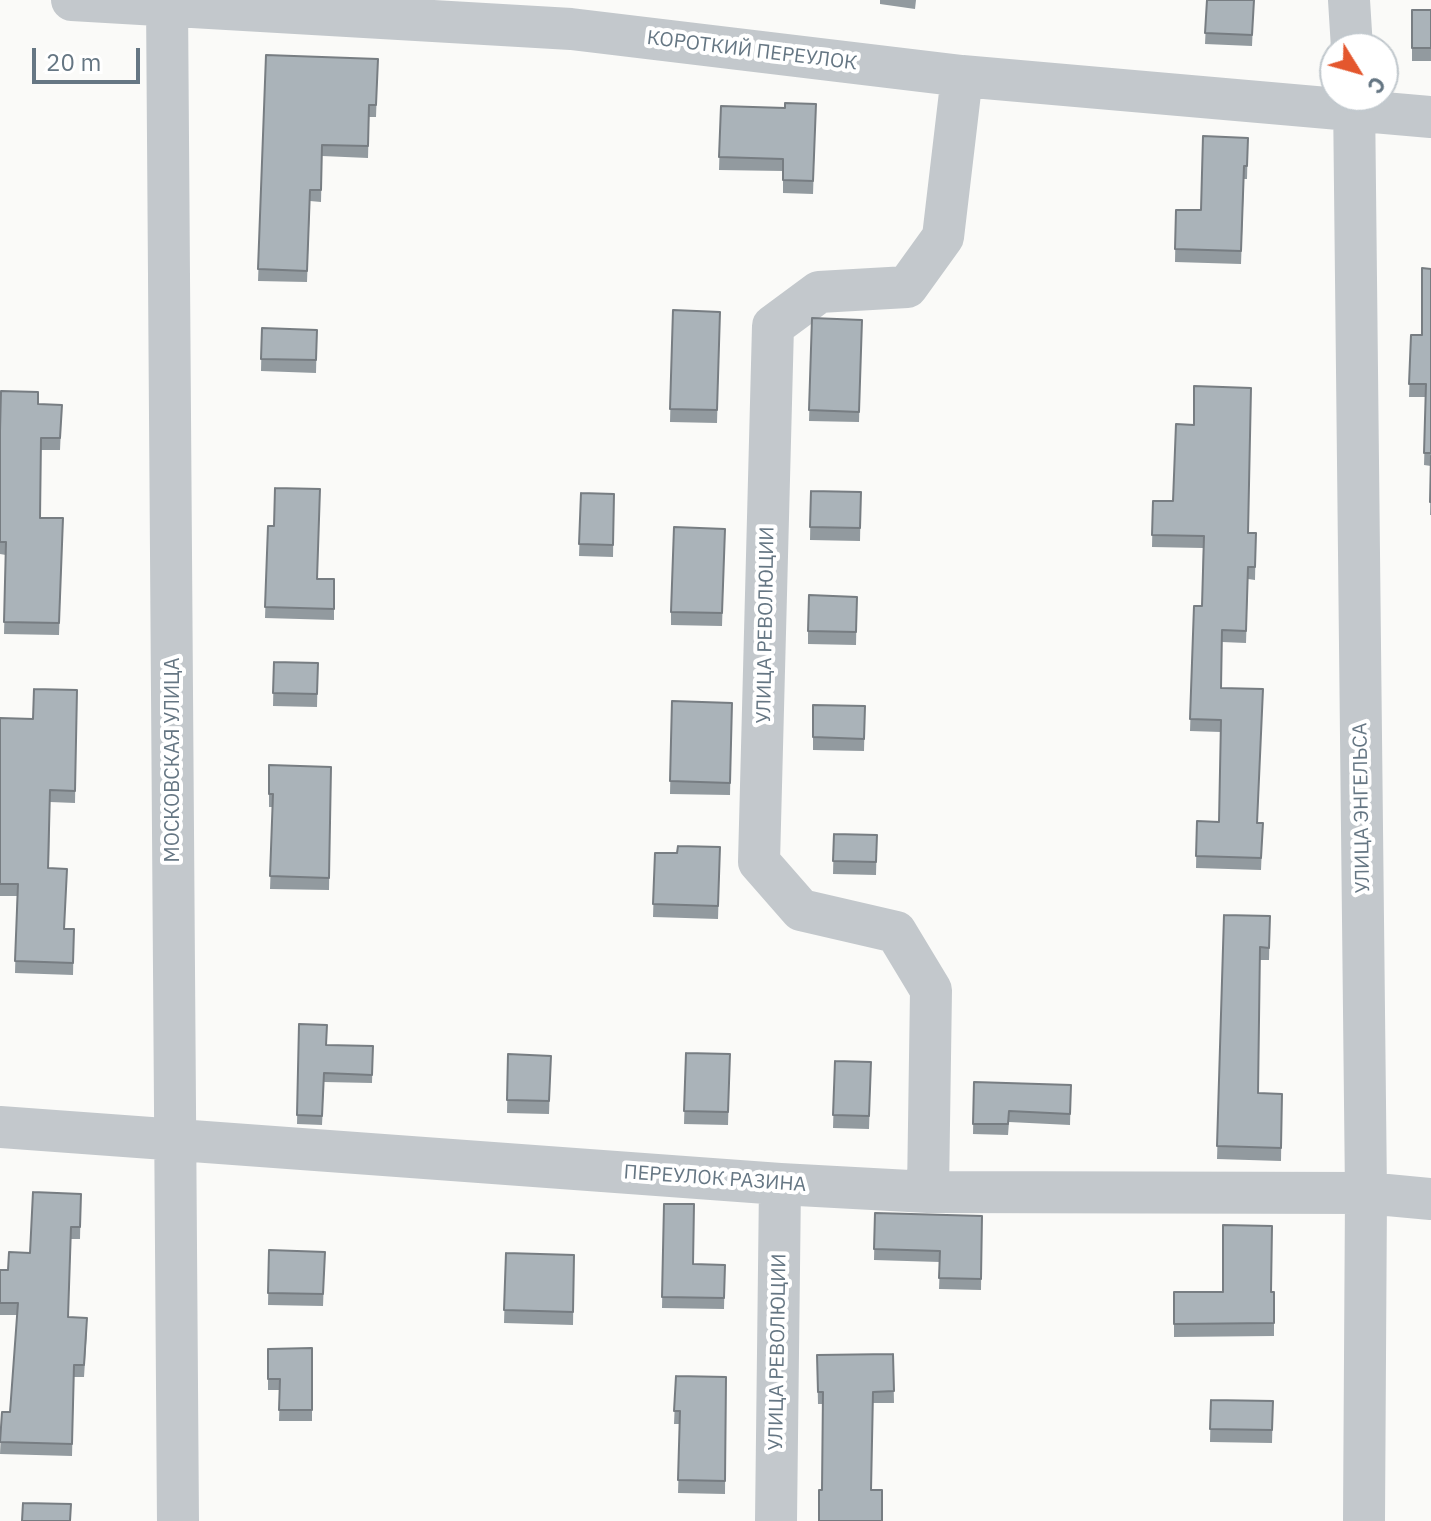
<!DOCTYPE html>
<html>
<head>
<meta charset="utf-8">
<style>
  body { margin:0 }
  #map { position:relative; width:1431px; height:1521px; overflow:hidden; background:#fafaf8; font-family:"IBM Plex Sans",sans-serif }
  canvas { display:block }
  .north { position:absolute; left:1319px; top:32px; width:80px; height:80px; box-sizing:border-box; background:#fff; border:2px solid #c1c8cd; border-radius:50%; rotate:127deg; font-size:22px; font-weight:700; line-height:32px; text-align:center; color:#657683 }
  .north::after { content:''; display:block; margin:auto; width:28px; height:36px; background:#e4572e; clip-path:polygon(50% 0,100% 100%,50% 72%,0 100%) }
  .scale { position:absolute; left:32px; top:48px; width:108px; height:36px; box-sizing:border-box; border:4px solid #657683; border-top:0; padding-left:10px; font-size:24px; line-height:28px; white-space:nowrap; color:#657683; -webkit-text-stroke:6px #fff; paint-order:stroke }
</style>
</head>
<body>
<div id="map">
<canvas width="1431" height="1521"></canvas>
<div class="north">С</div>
<div class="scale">20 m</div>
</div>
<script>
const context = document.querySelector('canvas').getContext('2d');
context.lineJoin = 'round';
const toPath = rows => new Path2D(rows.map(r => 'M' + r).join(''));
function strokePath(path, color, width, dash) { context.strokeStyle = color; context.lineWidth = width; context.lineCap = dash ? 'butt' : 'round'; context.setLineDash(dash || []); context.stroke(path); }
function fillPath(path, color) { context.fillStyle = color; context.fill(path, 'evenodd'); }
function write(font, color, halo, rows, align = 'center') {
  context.font = font + ' "IBM Plex Sans",sans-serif'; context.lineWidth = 8; context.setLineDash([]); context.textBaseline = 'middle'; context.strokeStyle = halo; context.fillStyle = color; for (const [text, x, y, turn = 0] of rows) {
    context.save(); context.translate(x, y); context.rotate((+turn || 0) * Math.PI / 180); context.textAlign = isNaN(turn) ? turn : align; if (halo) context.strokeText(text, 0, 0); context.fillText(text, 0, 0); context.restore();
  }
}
strokePath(toPath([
  [72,0,571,29,962,76,1431,117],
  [167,0,178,1521],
  [1349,0,1352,48],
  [1354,96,1366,1193,1364,1521],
  [0,1127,780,1184,928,1192,1366,1193,1431,1199],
  [928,1192,931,990,896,932,801,910,759,862,773,326,819,292,907,287,943,237,962,76],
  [776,1521,780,1184]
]), '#c3c8cc', 42);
fillPath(toPath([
  [880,0,916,0,915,9,880,4],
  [1207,0,1254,0,1252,46,1205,44],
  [1412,10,1431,10,1431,61,1412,61],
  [266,55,378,59,376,117,369,117,368,158,322,156,321,202,310,201,307,282,258,281],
  [816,104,813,194,783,193,783,171,719,170,721,106,785,108],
  [1248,138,1247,179,1244,179,1241,264,1175,262,1176,210,1201,210],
  [1431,269,1431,515,1430,515,1431,466,1424,465,1426,397,1409,397,1411,335,1422,335],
  [673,310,720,312,717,423,670,422],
  [812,318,862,320,859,422,809,421],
  [262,328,317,330,316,373,261,371],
  [38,404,62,405,60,450,41,450,40,518,63,518,59,635,4,634,6,555,0,554,0,431],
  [1194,425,1248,533,1256,533,1255,580,1248,579,1246,643,1222,642,1221,688,1258,823,1263,823,1261,870,1196,868,1197,821,1219,822,1221,732,1190,731,1194,606,1202,606,1203,548,1152,547,1153,501,1173,501],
  [811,491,861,492,860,541,810,540],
  [581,493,614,494,613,557,579,556],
  [268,526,318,579,334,579,334,620,265,618],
  [725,529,722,626,671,625,671,612],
  [857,597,856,645,808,644,808,631],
  [274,662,318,663,317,707,273,706],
  [77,690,75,803,50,802,49,868,64,929,74,929,73,975,15,973,17,896,0,896,0,718,33,719],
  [672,701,732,703,730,795,670,794],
  [813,705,865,706,864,751,813,750],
  [269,765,331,767,329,890,270,889,273,807,269,807],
  [834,834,877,835,876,875,833,874],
  [720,847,718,919,653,917,655,853,677,853],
  [1224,915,1270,916,1269,960,1260,960,1258,1093,1282,1094,1281,1161,1217,1159],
  [299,1024,326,1045,373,1046,372,1083,324,1082,322,1125,297,1124],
  [686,1053,730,1054,728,1125,684,1124],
  [508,1054,551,1056,549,1114,507,1113],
  [835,1061,871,1062,869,1129,833,1128],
  [974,1082,1071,1085,1070,1125,1009,1122,1008,1135,973,1134],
  [81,1194,80,1239,71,1239,68,1317,87,1330,84,1377,74,1377,72,1456,0,1454,2,1412,10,1412,17,1315,0,1315,0,1270,8,1270,30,1253],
  [664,1204,693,1264,725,1265,724,1309,662,1308],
  [875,1213,982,1216,981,1290,939,1289,940,1262,874,1260],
  [269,1250,325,1252,323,1306,268,1305],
  [506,1253,574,1255,573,1325,504,1323],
  [1174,1292,1274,1292,1274,1336,1174,1337],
  [312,1348,312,1421,279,1421,280,1390,268,1390,268,1349],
  [893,1354,894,1403,873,1403,871,1490,822,1490,823,1404,818,1404,817,1355],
  [676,1376,726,1377,725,1494,678,1493,680,1424,674,1424],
  [1211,1400,1273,1401,1272,1443,1210,1442]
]), '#929a9f');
const building = toPath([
  [1207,0,1254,0,1252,35,1205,33,1207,0],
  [1412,10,1431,10,1431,48,1412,48,1412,10],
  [266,55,378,59,376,105,369,105,368,146,322,145,321,190,310,190,307,271,258,269,266,55],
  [785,103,816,104,813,181,783,180,783,159,719,157,721,106,785,108,785,103],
  [1203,136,1248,138,1247,166,1244,166,1241,251,1175,249,1176,210,1201,210,1203,136],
  [1422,268,1431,269,1431,453,1424,453,1426,384,1409,384,1411,335,1422,335,1422,268],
  [673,310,720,312,717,410,670,409,673,310],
  [812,318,862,320,859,412,809,410,812,318],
  [262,328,317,330,316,360,261,359,262,328],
  [1194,386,1251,388,1248,533,1256,533,1255,567,1248,567,1246,631,1222,630,1221,688,1263,689,1257,823,1263,823,1261,858,1196,856,1197,821,1219,822,1221,720,1190,719,1194,606,1202,606,1204,536,1152,535,1153,501,1173,501,1176,424,1194,425,1194,386],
  [1,391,38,392,38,404,62,405,60,438,41,438,40,518,63,518,59,623,4,622,6,542,0,542,0,431,1,391],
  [1431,456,1431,502,1430,502,1431,456],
  [275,488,320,489,317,579,334,579,334,609,265,607,268,526,274,526,275,488],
  [811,491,861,492,860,528,810,527,811,491],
  [581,493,614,494,613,545,579,544,581,493],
  [674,527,725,529,722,613,671,612,674,527],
  [809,595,857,597,856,632,808,631,809,595],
  [274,662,318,663,317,694,273,693,274,662],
  [34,689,77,690,75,791,50,790,48,868,67,869,64,929,74,929,73,963,15,961,18,884,0,884,0,718,33,719,34,689],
  [672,701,732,703,730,783,670,781,672,701],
  [813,705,865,706,864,739,813,737,813,705],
  [269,765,331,767,329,878,270,876,273,794,269,794,269,765],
  [834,834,877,835,876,862,833,861,834,834],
  [678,846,720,847,718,906,653,904,655,853,677,853,678,846],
  [1224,915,1270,916,1269,948,1260,947,1258,1093,1282,1094,1281,1148,1217,1146,1224,915],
  [299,1024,327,1025,326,1045,373,1046,372,1075,324,1073,322,1116,297,1115,299,1024],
  [686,1053,730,1054,728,1112,684,1111,686,1053],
  [508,1054,551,1056,549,1101,507,1100,508,1054],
  [835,1061,871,1062,869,1116,833,1115,835,1061],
  [974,1082,1071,1085,1070,1114,1009,1111,1008,1124,973,1124,974,1082],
  [33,1192,81,1194,80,1227,71,1227,68,1317,87,1318,84,1365,74,1365,72,1444,0,1442,2,1412,10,1412,18,1303,0,1303,0,1270,8,1270,9,1252,30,1253,33,1192],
  [664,1204,694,1204,693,1264,725,1265,724,1298,662,1297,664,1204],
  [875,1213,982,1216,981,1279,939,1278,940,1251,874,1249,875,1213],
  [1223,1225,1272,1226,1271,1292,1274,1292,1274,1323,1174,1324,1174,1292,1223,1292,1223,1225],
  [269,1250,325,1252,323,1294,268,1293,269,1250],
  [506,1253,574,1255,573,1312,504,1310,506,1253],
  [312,1348,312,1410,279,1410,280,1379,268,1379,268,1349,312,1348],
  [893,1354,894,1391,873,1392,871,1490,882,1490,882,1521,819,1521,819,1490,822,1490,823,1392,818,1392,817,1355,893,1354],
  [676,1376,726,1377,725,1481,678,1480,680,1411,674,1411,676,1376],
  [1211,1400,1273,1401,1272,1430,1210,1429,1211,1400],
  [23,1503,71,1504,70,1521,22,1521,23,1503]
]);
fillPath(building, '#aab3b9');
strokePath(building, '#777d82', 2);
write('20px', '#657683', '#fff', [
  ["КОРОТКИЙ ПЕРЕУЛОК",752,51,7],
  ["УЛИЦА РЕВОЛЮЦИИ",766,625,-89],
  ["МОСКОВСКАЯ УЛИЦА",173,760,-90],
  ["УЛИЦА ЭНГЕЛЬСА",1362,808,-91],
  ["ПЕРЕУЛОК РАЗИНА",715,1179,4],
  ["УЛИЦА РЕВОЛЮЦИИ",778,1352,-89]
]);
</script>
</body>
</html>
